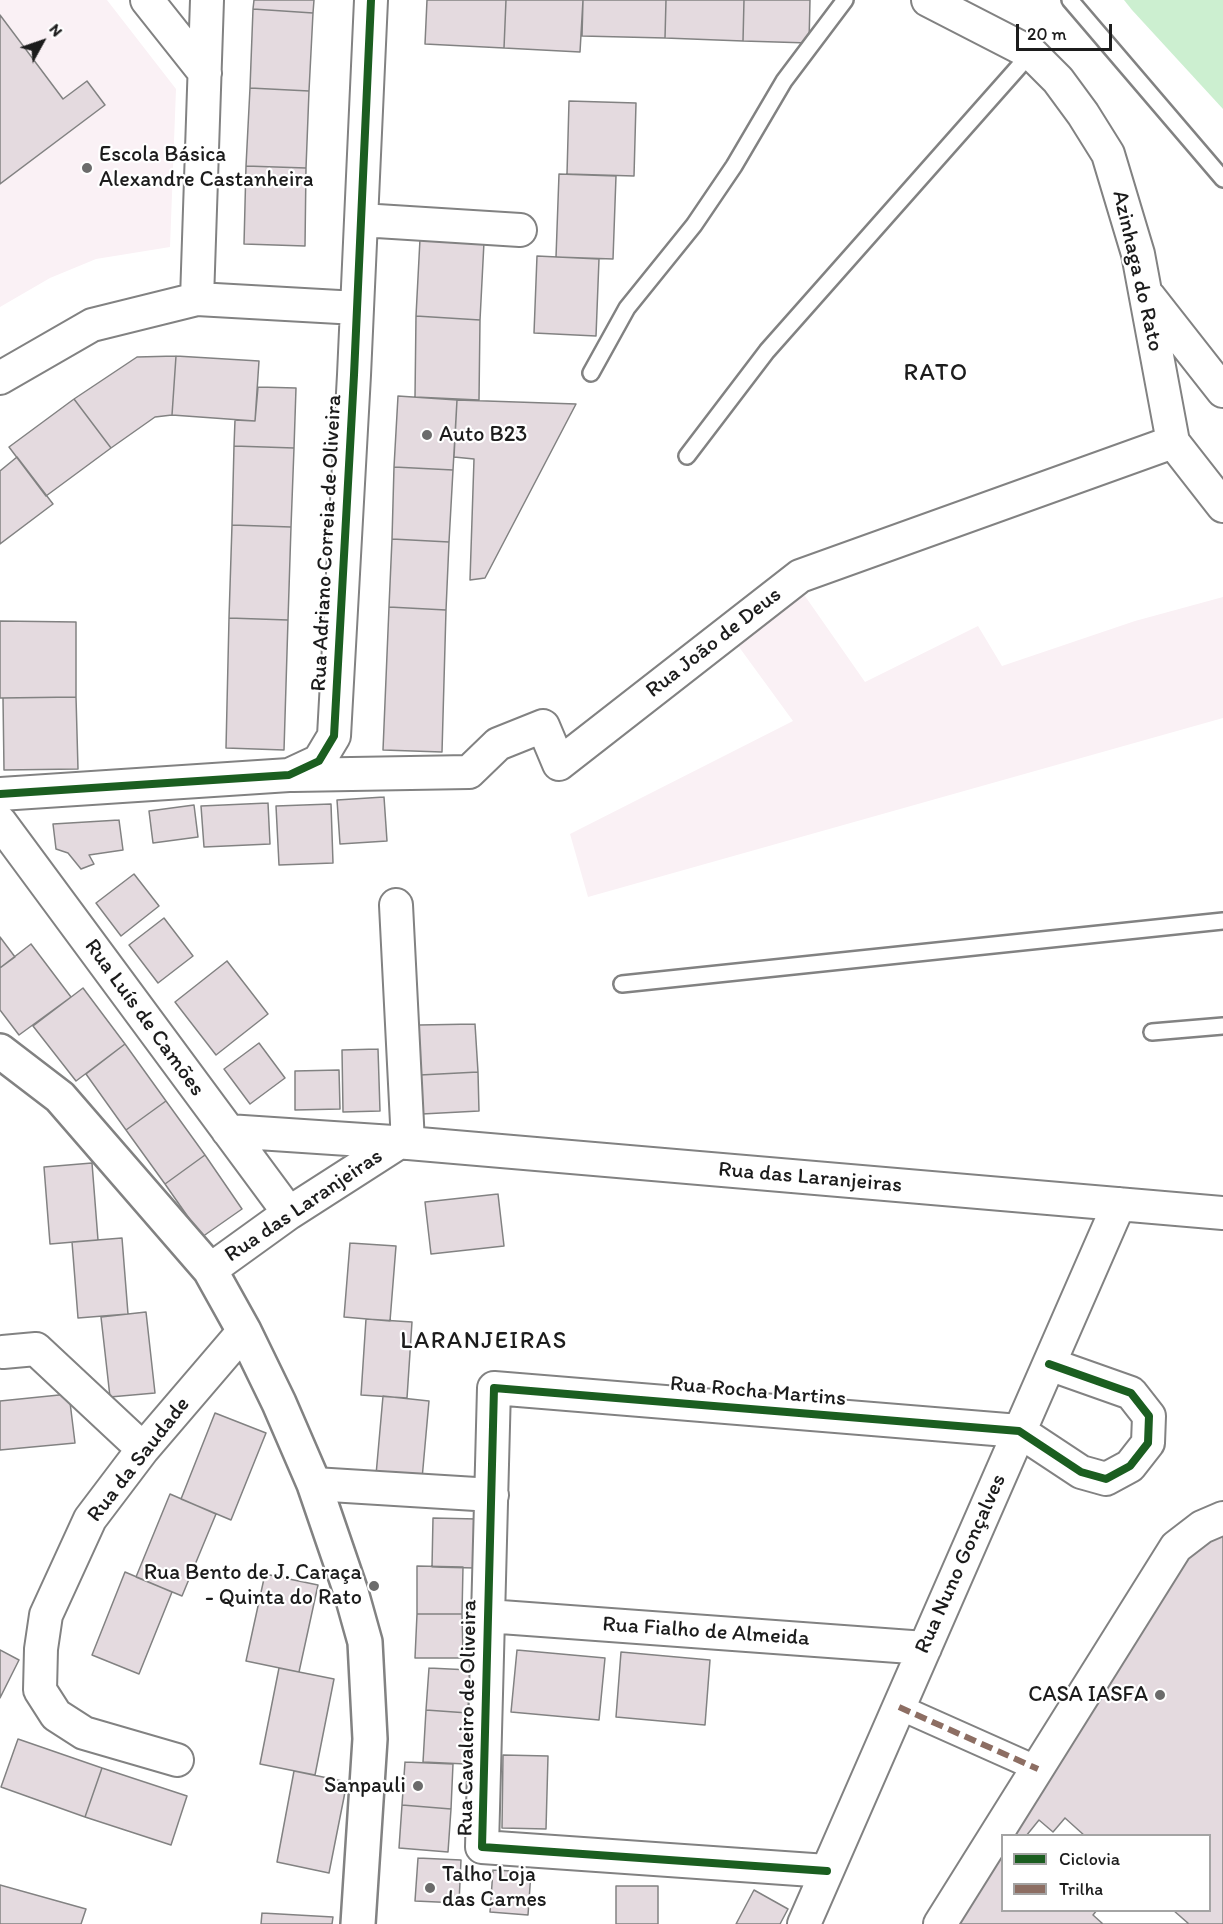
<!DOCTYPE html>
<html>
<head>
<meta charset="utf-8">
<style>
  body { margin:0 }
  #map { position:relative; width:1223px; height:1924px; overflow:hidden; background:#fff; font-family:Itim,sans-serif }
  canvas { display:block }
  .legend { position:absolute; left:1001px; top:1834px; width:210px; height:78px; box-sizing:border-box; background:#fff; border:2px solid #a4a4a4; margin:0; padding:8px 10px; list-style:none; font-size:18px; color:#1c1c1c }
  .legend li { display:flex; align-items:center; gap:12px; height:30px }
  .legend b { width:30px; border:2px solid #a4a4a4 }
  .north { position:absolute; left:12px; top:12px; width:60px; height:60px; -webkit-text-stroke:4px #fff; paint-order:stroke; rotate:50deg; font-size:16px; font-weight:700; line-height:24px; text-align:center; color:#1c1c1c }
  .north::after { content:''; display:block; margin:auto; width:21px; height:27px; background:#1c1c1c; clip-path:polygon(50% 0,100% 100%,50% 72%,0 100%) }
  .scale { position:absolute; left:1016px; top:24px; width:96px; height:27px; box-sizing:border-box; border:3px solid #1c1c1c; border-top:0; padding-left:8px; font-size:18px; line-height:21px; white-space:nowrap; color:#1c1c1c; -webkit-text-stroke:4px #fff; paint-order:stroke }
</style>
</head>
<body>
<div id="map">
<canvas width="1223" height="1924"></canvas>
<ul class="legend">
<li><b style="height:8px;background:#1b5e20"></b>Ciclovia</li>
<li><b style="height:8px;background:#8d6e63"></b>Trilha</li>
</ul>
<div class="north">N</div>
<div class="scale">20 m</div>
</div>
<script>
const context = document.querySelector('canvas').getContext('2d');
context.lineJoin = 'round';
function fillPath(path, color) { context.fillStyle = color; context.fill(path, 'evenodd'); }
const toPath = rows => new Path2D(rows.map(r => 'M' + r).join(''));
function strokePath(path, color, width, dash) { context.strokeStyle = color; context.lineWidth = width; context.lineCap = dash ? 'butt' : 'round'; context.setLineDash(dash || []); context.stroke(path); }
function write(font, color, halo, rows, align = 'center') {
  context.font = font + ' Itim,sans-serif'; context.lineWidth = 4.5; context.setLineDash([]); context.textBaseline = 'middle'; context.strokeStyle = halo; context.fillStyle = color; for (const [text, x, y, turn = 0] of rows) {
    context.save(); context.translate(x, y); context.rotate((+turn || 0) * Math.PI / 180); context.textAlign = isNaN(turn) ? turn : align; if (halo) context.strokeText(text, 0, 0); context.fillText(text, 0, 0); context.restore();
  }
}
fillPath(toPath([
  [0,0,107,0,176,89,170,247,96,259,50,278,0,307],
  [798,586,865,682,978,626,1002,666,1135,621,1223,597,1223,718,588,897,570,834,793,721,731,636]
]), '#faf1f5');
fillPath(toPath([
  [1124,0,1223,0,1223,109,1132,10]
]), '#ccefd0');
const building = toPath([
  [254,0,314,0,313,13,253,9,254,0],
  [427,0,506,0,504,48,425,44,427,0],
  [506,0,583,0,580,52,504,48,506,0],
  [583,0,666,0,665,38,582,36,583,0],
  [666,0,744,0,743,41,665,38,666,0],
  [744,0,810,0,809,43,743,41,744,0],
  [253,9,313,13,309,91,250,88,253,9],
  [0,15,63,99,87,81,105,105,0,184,0,15],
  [250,88,309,91,306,168,246,166,250,88],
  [569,101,636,103,634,176,567,174,569,101],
  [246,166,306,168,305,246,244,244,246,166],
  [559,174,616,176,613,259,556,257,559,174],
  [420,239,484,242,480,320,416,316,420,239],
  [537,256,599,259,596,336,534,333,537,256],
  [416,316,480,320,479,400,415,397,416,316],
  [176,356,172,415,155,417,111,448,74,399,137,357,176,356],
  [176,356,259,361,255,421,172,415,176,356],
  [258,387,296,388,294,448,234,446,235,420,255,421,258,387],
  [398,396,457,400,453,470,394,467,398,396],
  [74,399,111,448,46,496,9,447,74,399],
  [457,400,576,404,485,578,470,580,474,459,454,457,457,400],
  [234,446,294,448,291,527,232,525,234,446],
  [17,457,53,504,0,544,0,471,17,457],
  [394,467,453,470,449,542,392,539,394,467],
  [232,525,291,527,288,620,229,618,232,525],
  [392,539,449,542,446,610,389,607,392,539],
  [389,607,446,610,442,752,383,750,389,607],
  [229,618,288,620,284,750,226,748,229,618],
  [0,621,76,622,76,697,0,698,0,621],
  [76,697,78,769,4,770,3,698,76,697],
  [384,797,387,841,340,844,337,800,384,797],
  [268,803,270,844,204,847,201,806,268,803],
  [331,804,333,863,279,865,276,806,331,804],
  [194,805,198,837,153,843,149,811,194,805],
  [119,820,123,850,89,855,94,864,81,869,68,853,56,849,53,824,119,820],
  [134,874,159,906,121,936,96,903,134,874],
  [164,918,193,956,158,983,129,945,164,918],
  [0,937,15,957,0,968,0,937],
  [31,944,71,997,19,1035,0,1010,0,968,31,944],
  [227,961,268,1014,216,1055,175,1002,227,961],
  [83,988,125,1044,76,1081,33,1026,83,988],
  [475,1024,478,1072,420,1075,419,1025,475,1024],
  [259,1043,285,1078,250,1104,224,1069,259,1043],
  [125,1044,166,1101,126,1130,86,1074,125,1044],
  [378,1049,380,1111,343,1112,342,1050,378,1049],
  [339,1070,340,1109,295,1110,295,1071,339,1070],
  [478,1072,479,1111,422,1114,420,1075,478,1072],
  [166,1101,205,1155,165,1184,126,1130,166,1101],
  [205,1155,242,1209,202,1237,165,1184,205,1155],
  [92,1163,98,1240,50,1244,44,1167,92,1163],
  [498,1194,504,1246,431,1254,425,1202,498,1194],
  [122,1238,128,1314,78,1318,72,1242,122,1238],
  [350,1243,396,1246,390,1321,344,1317,350,1243],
  [146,1312,155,1393,110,1397,101,1317,146,1312],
  [366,1319,412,1322,407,1398,361,1395,366,1319],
  [69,1394,75,1443,0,1450,0,1401,69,1394],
  [383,1396,429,1401,422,1479,376,1475,383,1396],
  [215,1413,266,1433,231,1520,181,1499,215,1413],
  [170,1494,216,1514,182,1596,136,1577,170,1494],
  [433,1518,477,1519,475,1568,432,1567,433,1518],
  [1223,1534,1223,1924,950,1924,1002,1841,1002,1910,1210,1910,1210,1836,1006,1836,1186,1554,1223,1534],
  [417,1566,463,1567,462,1614,417,1614,417,1566],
  [125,1572,172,1592,139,1674,92,1655,125,1572],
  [265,1574,318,1585,299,1672,246,1661,265,1574],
  [417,1614,462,1614,463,1658,415,1658,417,1614],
  [0,1650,19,1660,0,1698,0,1650],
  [517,1650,605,1658,599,1720,511,1712,517,1650],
  [621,1652,710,1660,705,1725,616,1717,621,1652],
  [279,1668,334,1679,315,1775,260,1764,279,1668],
  [429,1668,470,1670,468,1713,426,1710,429,1668],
  [426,1710,468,1713,466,1764,423,1762,426,1710],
  [18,1739,102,1768,85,1817,1,1787,18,1739],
  [503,1755,548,1756,546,1829,502,1828,503,1755],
  [405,1762,453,1764,451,1809,402,1805,405,1762],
  [102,1768,187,1796,171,1845,85,1817,102,1768],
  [294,1771,347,1782,329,1873,277,1862,294,1771],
  [402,1805,451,1809,448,1852,399,1848,402,1805],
  [1065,1818,1085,1836,1026,1836,1039,1820,1053,1832,1065,1818],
  [418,1858,461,1860,459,1903,415,1901,418,1858],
  [493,1870,531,1872,528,1915,490,1912,493,1870],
  [0,1885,86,1909,81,1924,0,1924,0,1885],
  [616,1886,658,1886,658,1924,616,1924,616,1886],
  [754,1890,788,1909,780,1924,736,1924,754,1890],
  [1097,1910,1173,1910,1189,1924,1103,1924,1093,1915,1097,1910],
  [262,1913,333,1917,332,1924,261,1924,262,1913]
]);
fillPath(building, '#e4dadf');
strokePath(building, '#828282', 1.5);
const service = toPath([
  [1070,0,1223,179],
  [591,373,627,308,694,225,734,166,784,81,845,0],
  [687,456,767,351,1031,53],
  [622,984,1223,921],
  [1152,1032,1223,1026]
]);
const pedestrian = toPath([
  [899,1707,1038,1769]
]);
const minor = toPath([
  [147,0,205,73],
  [928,0,1031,53,1058,80,1083,114,1108,154,1138,254,1173,442,1223,506],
  [361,220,520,230],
  [1149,297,1223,391],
  [197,299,207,0],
  [0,378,92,325,197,299,357,308],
  [293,775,469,772,498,744,543,726,559,764,800,576,1173,442],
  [0,794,289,775,319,761,334,736,354,375,371,0],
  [0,822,289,1213],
  [396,905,408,1143],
  [228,1131,408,1143,1223,1213],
  [210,1270,289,1213,398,1143],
  [3,1352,36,1349,143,1449],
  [314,1484,492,1495],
  [487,1616,925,1648],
  [177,1760,84,1733,56,1715,40,1690,41,1649,46,1615,90,1519,143,1449,244,1331],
  [827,1871,482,1847,494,1388,1019,1431,1081,1472,1106,1479,1130,1466,1148,1443,1149,1416,1131,1393,1049,1364],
  [804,1924,1119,1204],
  [940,1924,1176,1547,1202,1527,1223,1518]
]);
const secondary = toPath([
  [0,1051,60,1097,210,1270,244,1331,279,1403,314,1484,351,1592,365,1642,370,1739,358,1924]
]);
strokePath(service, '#828282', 20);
strokePath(pedestrian, '#828282', 28);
strokePath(minor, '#828282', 36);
strokePath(secondary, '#828282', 38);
strokePath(service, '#fff', 15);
strokePath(pedestrian, '#fff', 24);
strokePath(minor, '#fff', 32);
strokePath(secondary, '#fff', 33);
strokePath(toPath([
  [899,1707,1038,1769]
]), '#8d6e63', 6, [12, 6]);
strokePath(toPath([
  [0,794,289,775,319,761,334,736,354,375,371,0],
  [827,1871,482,1847,494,1388,1019,1431,1081,1472,1106,1479,1130,1466,1148,1443,1149,1416,1131,1393,1049,1364]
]), '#1b5e20', 8);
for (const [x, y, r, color] of [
  [87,168,6,"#6b6b6b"],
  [427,435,6,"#6b6b6b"],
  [374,1586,6,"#6b6b6b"],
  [1160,1695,6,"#6b6b6b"],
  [418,1786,6,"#6b6b6b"],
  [430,1888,6,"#6b6b6b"]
]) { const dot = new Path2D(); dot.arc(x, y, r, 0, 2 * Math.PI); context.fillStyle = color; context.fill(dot); strokePath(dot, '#fff', 2); }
write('22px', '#1c1c1c', '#fff', [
  ["Escola Básica",99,155],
  ["Alexandre Castanheira",99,180],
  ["Auto B23",439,435],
  ["Rua Bento de J. Caraça",362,1573,"right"],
  ["- Quinta do Rato",362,1598,"right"],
  ["CASA IASFA",1148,1695,"right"],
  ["Sanpauli",406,1786,"right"],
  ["Talho Loja",442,1875],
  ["das Carnes",442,1900]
], 'left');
write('22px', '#1c1c1c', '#fff', [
  ["Azinhaga do Rato",1137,271,77],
  ["Rua Adriano Correia de Oliveira",327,543,-87],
  ["Rua João de Deus",714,643,-38],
  ["Rua Luís de Camões",144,1018,54],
  ["Rua das Laranjeiras",810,1178,5],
  ["Rua das Laranjeiras",304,1206,-34],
  ["Rua Rocha Martins",758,1392,5],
  ["Rua da Saudade",139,1460,-52],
  ["Rua Nuno Gonçalves",961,1564,-66],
  ["Rua Fialho de Almeida",706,1632,4],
  ["Rua Cavaleiro de Oliveira",468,1718,-89]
]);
context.letterSpacing = '1.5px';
write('24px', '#1c1c1c', '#fff', [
  ["RATO",936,374],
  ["LARANJEIRAS",484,1342]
]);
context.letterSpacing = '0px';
</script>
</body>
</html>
